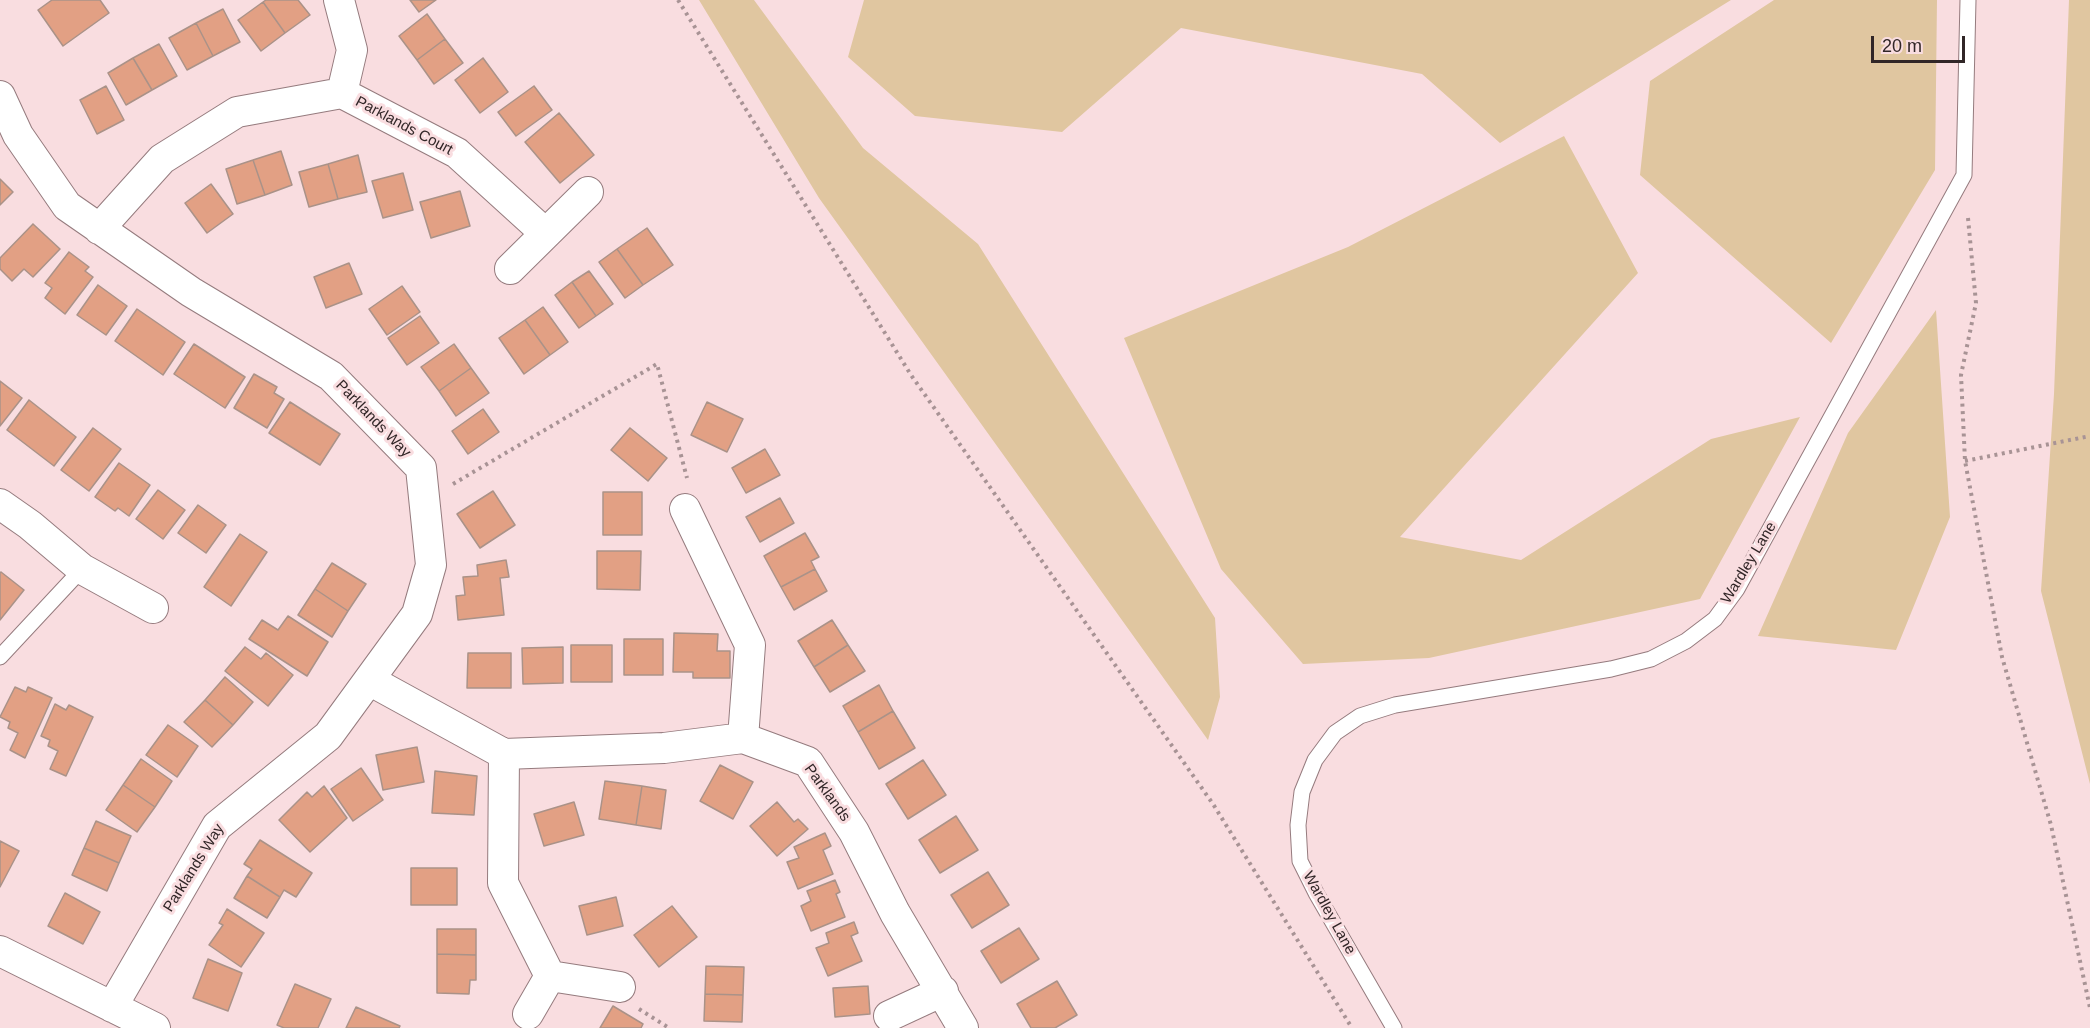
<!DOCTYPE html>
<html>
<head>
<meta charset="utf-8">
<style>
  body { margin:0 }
  #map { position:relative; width:2090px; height:1028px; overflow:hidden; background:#f9dde0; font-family:Helvetica,sans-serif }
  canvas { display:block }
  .scale { position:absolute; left:1871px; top:36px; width:94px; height:27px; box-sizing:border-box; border:3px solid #312627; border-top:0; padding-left:8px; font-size:18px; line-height:21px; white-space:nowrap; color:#312627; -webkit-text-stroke:4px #f9dde0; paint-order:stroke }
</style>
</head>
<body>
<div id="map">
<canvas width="2090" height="1028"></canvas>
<div class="scale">20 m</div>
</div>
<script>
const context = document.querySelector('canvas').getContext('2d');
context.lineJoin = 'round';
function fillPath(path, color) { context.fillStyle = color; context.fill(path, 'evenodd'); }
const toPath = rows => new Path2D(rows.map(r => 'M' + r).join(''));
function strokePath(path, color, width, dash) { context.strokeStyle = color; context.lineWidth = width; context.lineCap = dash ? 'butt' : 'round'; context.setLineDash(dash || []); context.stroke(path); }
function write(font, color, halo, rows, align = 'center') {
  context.font = font + ' Helvetica,sans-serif'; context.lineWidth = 6; context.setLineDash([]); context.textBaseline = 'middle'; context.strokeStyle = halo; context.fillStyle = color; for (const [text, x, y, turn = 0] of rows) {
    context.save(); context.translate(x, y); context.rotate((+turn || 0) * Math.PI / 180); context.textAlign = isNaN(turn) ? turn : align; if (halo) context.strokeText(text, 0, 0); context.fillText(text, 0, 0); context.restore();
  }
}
fillPath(toPath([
  [699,0,754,0,863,148,978,244,1215,618,1220,697,1208,740,819,198],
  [864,0,1731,0,1500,143,1422,74,1181,28,1062,132,915,116,848,57],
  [1774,0,1937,0,1935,170,1831,343,1640,175,1650,81],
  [2069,0,2090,0,2090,784,2041,591,2054,394],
  [1564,136,1638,273,1400,537,1521,560,1711,439,1800,417,1700,599,1429,658,1303,664,1221,569,1124,338,1348,247],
  [1936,310,1950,517,1896,650,1758,636,1848,433]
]), '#e0c6a0');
const building = toPath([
  [52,0,100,0,109,13,63,46,38,10,52,0],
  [266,0,298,0,310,15,285,33,263,2,266,0],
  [410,0,436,0,419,12,410,0],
  [263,2,285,33,261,51,238,20,263,2],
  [223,9,240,42,213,56,196,23,223,9],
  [427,14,445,39,417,60,399,36,427,14],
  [196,23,213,56,187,70,169,38,196,23],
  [445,39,463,63,434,84,417,60,445,39],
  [159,44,177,76,152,90,133,58,159,44],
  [133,58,152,90,126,105,108,73,133,58],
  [483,58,508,92,480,113,455,80,483,58],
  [106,86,124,120,97,134,80,100,106,86],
  [534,86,552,110,516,136,498,112,534,86],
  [559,113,594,155,560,183,525,142,559,113],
  [281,151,292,185,265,195,253,160,281,151],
  [358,155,367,192,338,199,328,164,358,155],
  [253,160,265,195,237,204,226,169,253,160],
  [328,164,338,199,309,207,299,172,328,164],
  [403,173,413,210,383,218,372,181,403,173],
  [0,179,13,192,0,205,0,179],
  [211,184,233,214,207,233,185,203,211,184],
  [460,191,470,226,431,238,420,202,460,191],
  [33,224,60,249,33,277,24,269,12,281,0,269,0,258,33,224],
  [647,228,673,265,643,285,617,249,647,228],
  [617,249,643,285,625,298,599,262,617,249],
  [69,252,89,267,85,271,93,277,65,314,45,298,52,288,45,283,69,252],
  [349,263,362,294,326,308,314,277,349,263],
  [589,271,613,304,596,316,572,282,589,271],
  [572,282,596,316,579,328,555,295,572,282],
  [98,285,127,306,106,335,77,315,98,285],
  [402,286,420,312,387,335,369,309,402,286],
  [543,307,568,342,550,355,525,320,543,307],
  [137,309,185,342,163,375,115,341,137,309],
  [420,316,439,343,407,365,388,338,420,316],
  [525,320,550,355,524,374,499,338,525,320],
  [194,344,245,377,225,408,174,374,194,344],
  [454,344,471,368,439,391,421,367,454,344],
  [471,368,489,393,456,416,439,391,471,368],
  [254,374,277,387,274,393,284,399,267,428,234,408,254,374],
  [0,381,22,398,0,426,0,381],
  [29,400,76,437,54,466,7,430,29,400],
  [290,402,340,434,320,465,269,433,290,402],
  [707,402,743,419,727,452,691,435,707,402],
  [483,409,499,432,468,454,452,431,483,409],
  [93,428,121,449,89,491,61,470,93,428],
  [630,428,667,458,648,481,611,450,630,428],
  [765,449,780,475,746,493,732,468,765,449],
  [119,463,150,485,129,516,118,508,115,511,95,497,119,463],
  [158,490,185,510,163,539,136,519,158,490],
  [493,491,515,525,480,548,457,514,493,491],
  [603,492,642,492,642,535,603,535,603,492],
  [780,498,794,523,760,542,746,517,780,498],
  [198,505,226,525,206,553,178,533,198,505],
  [805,533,819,557,811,561,815,569,781,587,764,556,805,533],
  [240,534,267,552,231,606,204,587,240,534],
  [597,551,641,551,640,590,597,589,597,551],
  [506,560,509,577,500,578,504,615,458,620,456,596,465,595,463,577,478,576,477,565,506,560],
  [332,563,366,584,348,611,315,589,332,563],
  [815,569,827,591,794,610,781,587,815,569],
  [1,572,24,590,0,620,0,573,1,572],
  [315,589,348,611,332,637,298,615,315,589],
  [288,616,328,642,307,676,249,639,262,620,278,630,288,616],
  [832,620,848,645,814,667,798,641,832,620],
  [674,633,718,634,717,651,730,651,730,678,693,678,693,672,673,672,674,633],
  [624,639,663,639,663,675,624,675,624,639],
  [571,645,612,645,612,682,571,682,571,645],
  [848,645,865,671,830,692,814,667,848,645],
  [245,647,261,659,266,653,293,675,268,706,225,671,245,647],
  [563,647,563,683,523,684,522,648,563,647],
  [468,653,511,653,511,688,467,688,468,653],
  [225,677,253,702,233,725,205,700,225,677],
  [879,685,893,711,858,732,843,706,879,685],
  [15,687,26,692,28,687,52,698,25,758,10,750,18,733,8,728,10,722,0,717,15,687],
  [205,700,233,725,212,747,184,722,205,700],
  [55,704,66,710,69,705,93,717,66,776,50,769,58,751,48,746,50,740,41,736,55,704],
  [893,711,915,748,879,769,858,732,893,711],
  [168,725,198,746,177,777,146,755,168,725],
  [417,747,424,782,383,790,376,755,417,747],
  [141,759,172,781,155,807,123,785,141,759],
  [923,760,946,795,908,819,886,784,923,760],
  [720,765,753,782,733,819,700,801,720,765],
  [361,768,383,800,353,821,331,789,361,768],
  [435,771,477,776,474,815,432,813,435,771],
  [605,781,642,786,636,825,599,819,605,781],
  [123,785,155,807,137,832,106,810,123,785],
  [324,786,347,818,310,852,279,820,307,792,312,797,324,786],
  [642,786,666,790,661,829,636,825,642,786],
  [574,802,584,835,544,846,534,814,574,802],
  [777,802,794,822,798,819,808,829,777,856,750,826,777,802],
  [956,816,978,850,940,873,919,840,956,816],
  [96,821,131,836,119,863,84,848,96,821],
  [825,833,831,846,823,850,833,874,798,889,787,862,799,858,794,847,825,833],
  [260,840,312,873,296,897,284,890,280,897,247,876,252,869,244,864,260,840],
  [0,841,19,851,0,887,0,841],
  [84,848,119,863,107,891,72,875,84,848],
  [411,868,457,868,457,905,411,905,411,868],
  [988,872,1009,905,972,928,951,895,988,872],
  [247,876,280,897,267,918,234,898,247,876],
  [835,880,840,892,836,894,845,917,811,931,801,906,811,901,807,891,835,880],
  [65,893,100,912,83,944,48,926,65,893],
  [616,897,623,926,587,935,579,906,616,897],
  [672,906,697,937,659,967,634,935,672,906],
  [227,909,264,933,241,967,209,945,223,925,219,923,227,909],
  [854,922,858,933,851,936,862,961,828,976,816,948,829,943,826,933,854,922],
  [1019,928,1039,959,1001,983,981,951,1019,928],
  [437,929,476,929,476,955,437,954,437,929],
  [437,954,476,955,476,980,470,980,469,994,437,993,437,954],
  [208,959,242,973,228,1011,193,998,208,959],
  [706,966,744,967,743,995,705,994,706,966],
  [1057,981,1077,1015,1055,1028,1031,1028,1017,1004,1057,981],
  [295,984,331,999,318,1028,284,1028,277,1025,295,984],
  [868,986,870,1014,835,1017,833,988,868,986],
  [705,994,743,995,742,1022,704,1021,705,994],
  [613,1006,643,1024,641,1028,600,1028,613,1006],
  [356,1007,400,1026,399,1028,346,1028,356,1007]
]);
fillPath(building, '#e2a084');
strokePath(building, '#aa9288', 1.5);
const lane = toPath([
  [0,657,82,569],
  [1394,1028,1316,893,1300,861,1298,825,1302,792,1315,760,1335,733,1360,716,1395,705,1611,669,1651,659,1686,641,1715,619,1737,589,1964,175,1968,0]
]);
const street = toPath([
  [339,0,352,50,342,93],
  [0,96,18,135,67,206,191,292,331,376,421,468,431,565,417,614,328,736,217,826,112,1007],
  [99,229,162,159,237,112,342,93,457,153,545,233],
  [510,269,588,192],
  [0,504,30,525,82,569,153,608],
  [685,509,750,645,743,738],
  [369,680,504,754,664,748,743,738,808,762,854,832,895,913,963,1028],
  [504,754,503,883,550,976,620,987],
  [0,951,155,1028],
  [528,1014,550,976],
  [889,1016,943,991]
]);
strokePath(lane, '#957b7e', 17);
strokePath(street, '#957b7e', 32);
strokePath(toPath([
  [678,0,911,375,1213,804,1352,1028],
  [1968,218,1976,303,1961,375,1965,461,2002,657,2051,825,2090,1008],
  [1965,461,2090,436],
  [453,484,657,364,687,478],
  [639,1009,669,1028]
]), '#a89395', 4, [3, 4.5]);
strokePath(lane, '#fff', 15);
strokePath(street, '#fff', 30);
write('15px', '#312627', '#f9dde0', [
  ["Parklands Court",404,126,28],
  ["Parklands Way",373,419,46],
  ["Wardley Lane",1749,563,-59],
  ["Parklands",827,793,54],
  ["Parklands Way",194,868,-58],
  ["Wardley Lane",1329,913,61]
]);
</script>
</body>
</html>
